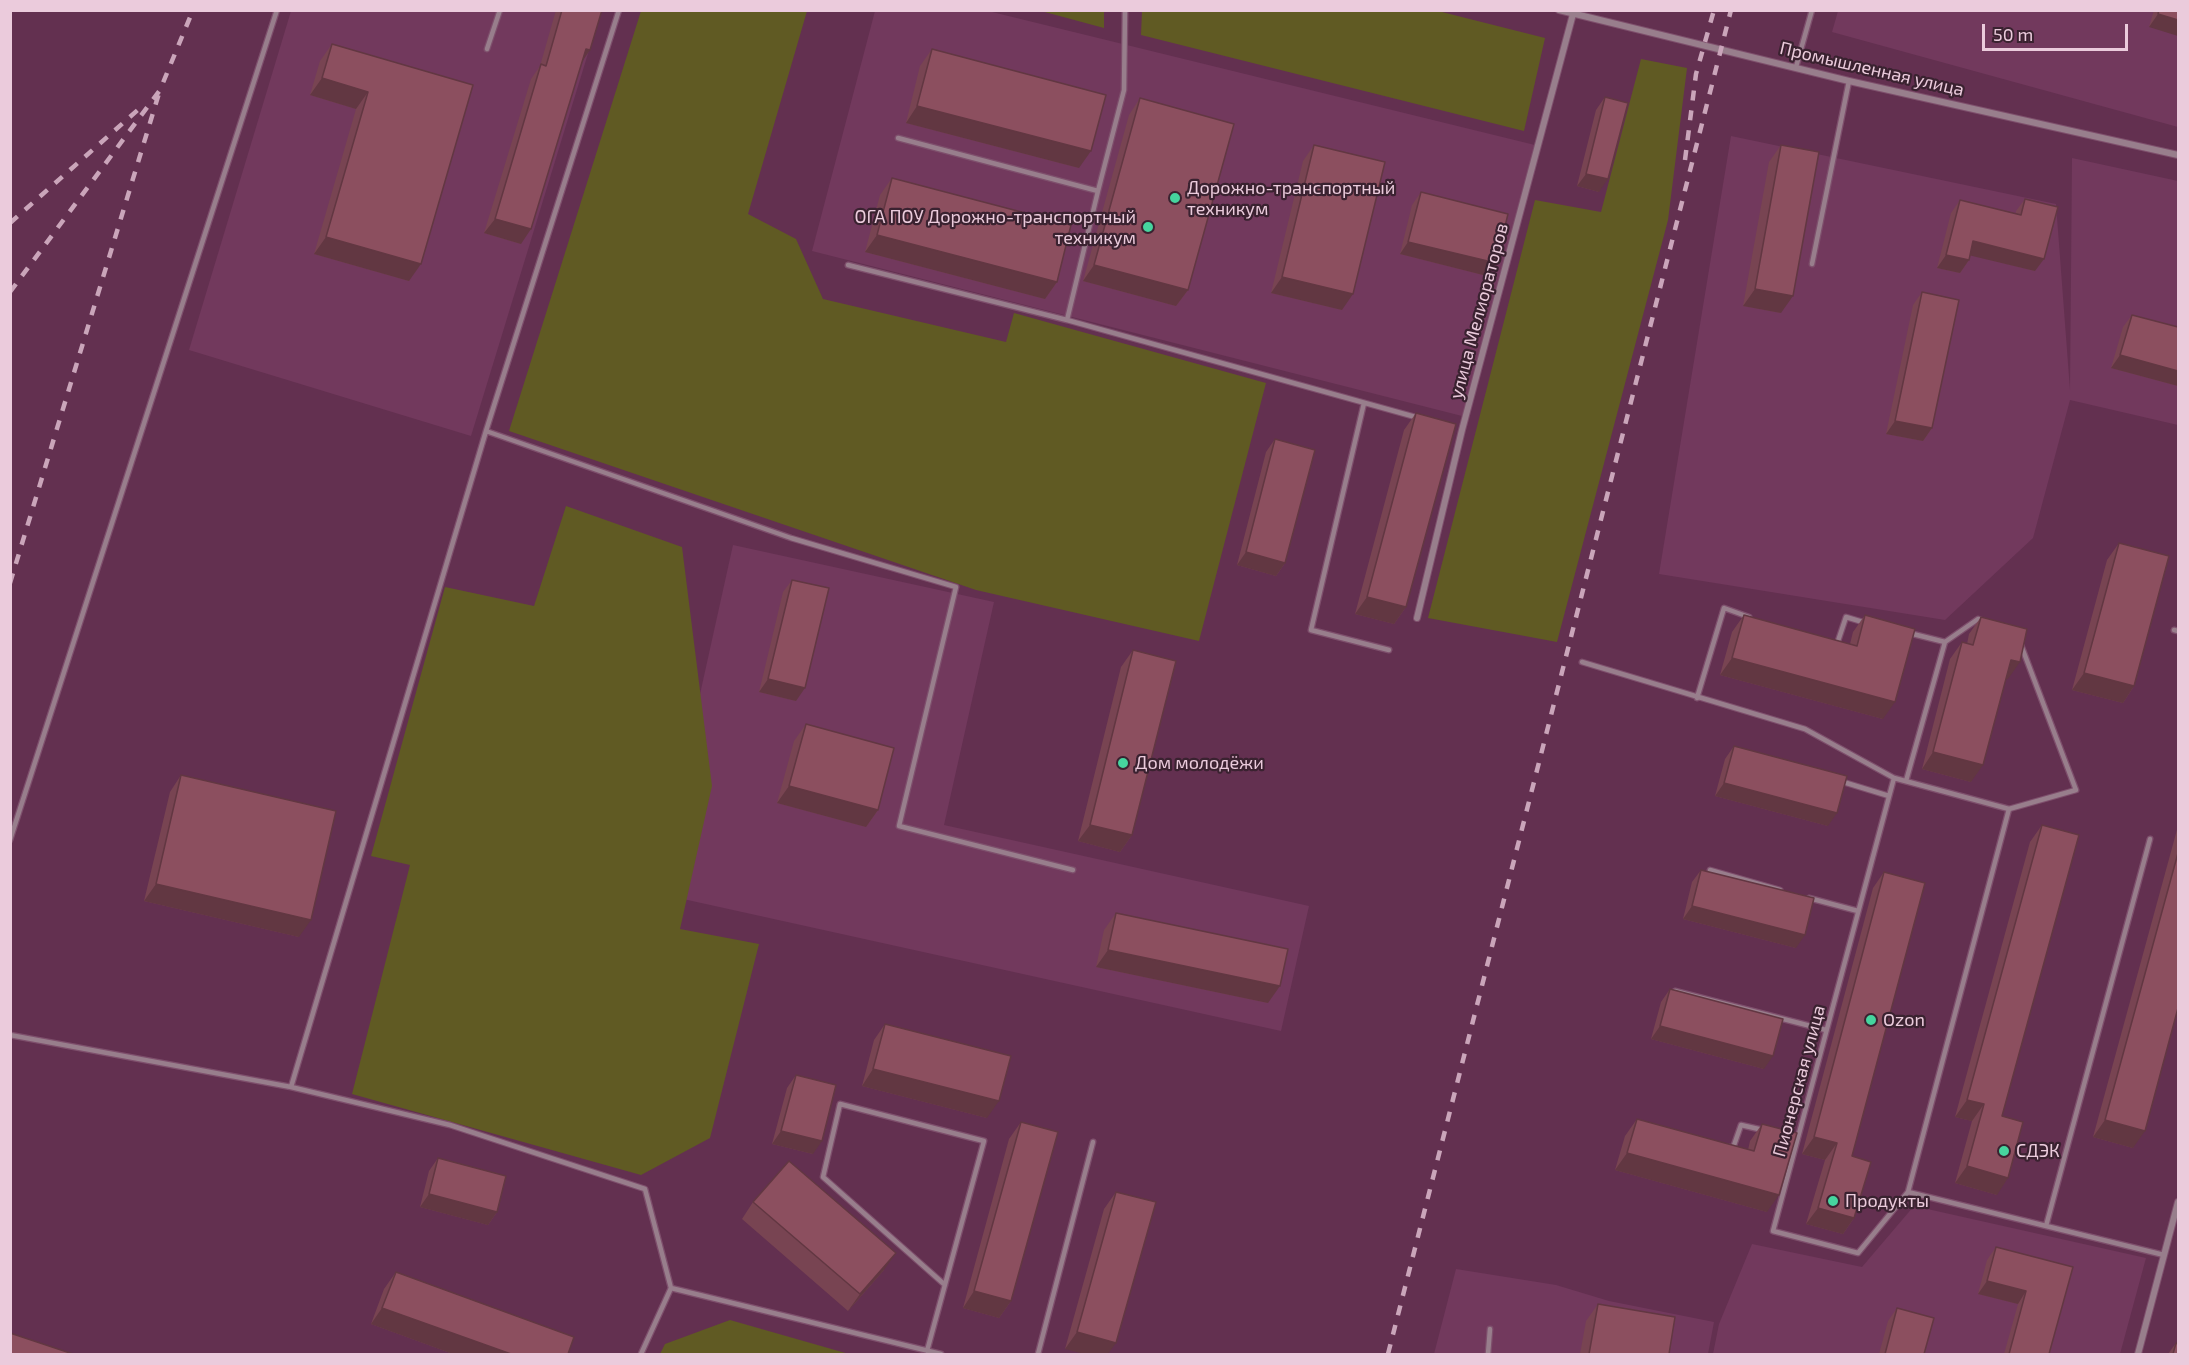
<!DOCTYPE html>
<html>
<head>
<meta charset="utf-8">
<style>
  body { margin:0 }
  #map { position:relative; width:2189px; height:1365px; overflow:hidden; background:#633050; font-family:"Exo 2",sans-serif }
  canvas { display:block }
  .frame { position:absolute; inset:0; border:12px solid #ebcbdc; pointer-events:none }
  .scale { position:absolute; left:1982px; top:24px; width:146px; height:27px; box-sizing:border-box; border:3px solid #ebcbdc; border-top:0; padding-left:8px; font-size:18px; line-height:21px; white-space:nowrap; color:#ebcbdc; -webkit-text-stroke:4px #3a2230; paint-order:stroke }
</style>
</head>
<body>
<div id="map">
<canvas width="2189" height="1365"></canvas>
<div class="frame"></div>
<div class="scale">50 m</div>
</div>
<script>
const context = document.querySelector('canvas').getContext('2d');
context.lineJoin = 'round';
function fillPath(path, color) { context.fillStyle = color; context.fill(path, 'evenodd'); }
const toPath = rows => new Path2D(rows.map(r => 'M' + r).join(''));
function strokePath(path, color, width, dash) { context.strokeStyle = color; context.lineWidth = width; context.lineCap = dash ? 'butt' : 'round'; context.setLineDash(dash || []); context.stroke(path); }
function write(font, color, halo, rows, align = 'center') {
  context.font = font + ' "Exo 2",sans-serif'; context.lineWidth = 4.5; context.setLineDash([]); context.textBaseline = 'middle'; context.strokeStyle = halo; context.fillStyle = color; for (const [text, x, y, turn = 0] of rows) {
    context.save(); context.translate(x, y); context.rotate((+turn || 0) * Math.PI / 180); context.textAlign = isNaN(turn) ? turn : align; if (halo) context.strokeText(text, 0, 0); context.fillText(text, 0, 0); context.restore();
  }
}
fillPath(toPath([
  [291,11,601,11,471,436,189,350],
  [875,11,988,11,1539,146,1466,417,812,251],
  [1838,11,2178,11,2178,127,1832,32],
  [1731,136,2056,204,2070,390,2072,158,2178,181,2178,425,2070,400,2033,538,1945,620,1659,574],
  [733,545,994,602,944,825,1309,906,1281,1031,656,893],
  [1914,1206,2146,1258,2120,1354,1713,1354,1719,1324,1752,1244,1862,1267],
  [1456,1269,1556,1285,1609,1301,1714,1322,1708,1354,1434,1354]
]), '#72395d');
fillPath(toPath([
  [641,11,807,11,748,214,796,239,823,299,1006,342,1014,313,1266,383,1199,641,976,590,509,431],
  [1041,11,1104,11,1104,28],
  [1438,11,1545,38,1524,131,1141,35,1142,11],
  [1641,59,1687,68,1668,220,1557,642,1428,618,1535,200,1601,212],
  [566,506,682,547,712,786,680,929,759,944,710,1138,641,1175,352,1094,410,865,371,856,445,587,534,606],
  [730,1320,849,1354,660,1354,665,1344]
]), '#605a23');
const lane = toPath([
  [487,49,500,10],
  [1796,67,1812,10],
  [898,138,1098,191,1124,90,1125,10],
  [1812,264,1849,81],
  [848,265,1067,320,1419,418],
  [1067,320,1098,191],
  [1364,403,1311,630,1389,650],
  [486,431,791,538,956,587,899,826,1073,870],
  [2174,630,2178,631],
  [1909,633,1945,642],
  [1835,644,1837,644,1846,617,1866,623],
  [1582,662,1805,729,1894,778,2009,809,2076,790,2021,645],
  [1697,698,1724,608,1749,617],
  [1894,778,1773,1231,1858,1253,1908,1192],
  [1840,781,1889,796],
  [1906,781,1945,642,1978,619,1984,621],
  [2009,809,1908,1192,2164,1255],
  [10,840,277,10],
  [1710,870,1780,890],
  [1809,898,1858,911],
  [1675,991,1826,1030],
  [10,1035,291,1087,450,1125,645,1189,671,1288,941,1354],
  [291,1087,486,431,619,10],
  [1730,1147,1733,1148,1741,1125,1763,1130],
  [2046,1226,2150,839],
  [927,1351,984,1141,840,1104,823,1177,945,1285],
  [641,1354,671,1288],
  [1038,1354,1093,1142],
  [1488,1354,1490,1329]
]);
const street = toPath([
  [1559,10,1849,81,2178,155],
  [1417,618,1462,430,1573,14],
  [2138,1354,2178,1202]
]);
strokePath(lane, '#7e4f6c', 7);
strokePath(street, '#7e4f6c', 8);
strokePath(lane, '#987e8c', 4.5);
strokePath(street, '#987e8c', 6);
strokePath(toPath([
  [1685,160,1696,74,1714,10],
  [10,223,140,108],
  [10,292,160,90,193,10],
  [10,583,160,90],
  [1388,1354,1731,10]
]), '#caa5ba', 4.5, [10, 10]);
fillPath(toPath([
  [556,10,602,10,582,63,521,244,484,233,531,79,540,66],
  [2154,10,2178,10,2149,27],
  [332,44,473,85,409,281,314,254,356,109,310,95,320,61],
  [932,49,1079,168,906,123,920,66],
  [1605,97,1599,192,1577,186,1596,110],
  [1140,98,1188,290,1176,306,1083,281,1129,115],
  [1314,145,1342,310,1271,293,1303,161],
  [1781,145,1781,313,1743,306,1769,162],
  [892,178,1057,282,1045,299,865,252,880,195],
  [1421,192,1487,276,1400,254,1412,205],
  [2025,199,2035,271,1970,255,1969,260,1960,273,1937,268,1951,213,1960,200,2016,214,2016,211],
  [1922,292,1932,428,1923,441,1886,434,1913,305],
  [2132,315,2178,327,2178,386,2111,368,2123,327],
  [1416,413,1406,607,1394,624,1355,614,1404,430],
  [1275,439,1285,563,1276,576,1237,565,1266,452],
  [2119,543,2134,686,2123,703,2072,690,2107,560],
  [792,580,796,701,759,692,783,592],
  [1744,615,1850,644,1853,632,1865,615,1883,719,1720,675,1732,632],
  [1981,617,2008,679,2006,678,1971,782,1922,769,1950,659,1962,642,1967,644,1969,634],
  [1133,650,1132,835,1120,852,1078,841,1121,667],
  [806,724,878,810,866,827,777,803,794,741],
  [1734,746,1828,826,1715,796,1725,759],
  [181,775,299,937,144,901,170,792],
  [2042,825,2002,1116,1997,1195,1955,1183,1972,1121,1955,1117,2030,842],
  [2178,826,2178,1008,2133,1148,2093,1137],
  [1701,870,1796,948,1683,919,1692,882],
  [1884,872,1852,1156,1854,1218,1843,1234,1806,1224,1825,1160,1802,1154,1873,888],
  [1116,913,1268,1003,1096,967,1104,930],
  [1670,989,1764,1069,1651,1039,1661,1002],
  [885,1024,987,1118,862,1086,874,1040],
  [796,1075,813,1154,772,1144,787,1088],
  [1637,1119,1748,1150,1750,1141,1762,1124,1767,1212,1615,1170,1625,1136],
  [1021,1122,1011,1301,999,1318,963,1308,1009,1139],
  [438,1158,497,1212,488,1225,420,1207,429,1171],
  [1116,1192,1116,1343,1065,1349,1104,1209],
  [753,1202,884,1270,848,1311,742,1219],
  [1996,1247,2073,1267,2049,1354,2004,1354,2018,1304,1978,1294,1987,1260],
  [396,1272,568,1354,453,1354,371,1324,384,1289],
  [1598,1304,1669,1354,1580,1354,1586,1321],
  [1897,1308,1924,1354,1879,1354,1888,1321],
  [2176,1343,2178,1354,2168,1354]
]), '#784452');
fillPath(toPath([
  [2158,14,2178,20,2178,36,2149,27],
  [586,49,590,50,580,65],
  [322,78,368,92,356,109,310,95],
  [917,106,1091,151,1079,168,906,123],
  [1586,174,1608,179,1599,192,1577,186],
  [495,219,531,229,521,244,484,233],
  [877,235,1057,282,1045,299,865,252],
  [326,237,421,264,409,281,314,254],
  [1973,241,2044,259,2035,271,1964,254],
  [1408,242,1496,263,1487,276,1400,254],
  [1946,255,1969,260,1960,273,1937,268],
  [1094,265,1188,290,1176,306,1083,281],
  [1282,277,1353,294,1342,310,1271,293],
  [1755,289,1793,296,1781,313,1743,306],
  [2120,355,2178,371,2178,386,2111,368],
  [1895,421,1932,428,1923,441,1886,434],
  [1246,552,1285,563,1276,576,1237,565],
  [1367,597,1406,607,1394,624,1355,614],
  [1732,658,1895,702,1883,719,1720,675],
  [2011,660,2020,662,2008,679,1999,677],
  [2084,673,2134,686,2123,703,2072,690],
  [768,679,805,688,796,701,759,692],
  [1933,752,1983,765,1971,782,1922,769],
  [1724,783,1837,813,1828,826,1715,796],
  [789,786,878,810,866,827,777,803],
  [1090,825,1132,835,1120,852,1078,841],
  [156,884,311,920,299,937,144,901],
  [1692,906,1805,935,1796,948,1683,919],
  [1108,950,1280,986,1268,1003,1096,967],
  [1660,1026,1773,1056,1764,1069,1651,1039],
  [873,1069,999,1101,987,1118,862,1086],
  [1967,1100,1984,1104,1972,1121,1955,1117],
  [2105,1120,2145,1131,2133,1148,2093,1137],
  [781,1131,822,1141,813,1154,772,1144],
  [1814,1137,1837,1143,1825,1160,1802,1154],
  [1627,1153,1779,1195,1767,1212,1615,1170],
  [1967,1166,2008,1178,1997,1195,1955,1183],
  [429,1194,497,1212,488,1225,420,1207],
  [1818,1208,1854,1218,1843,1234,1806,1224],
  [896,1253,884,1270,848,1311,860,1294],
  [1987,1281,2026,1291,2018,1304,1978,1294],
  [974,1291,1011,1301,999,1318,963,1308],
  [382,1308,511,1354,453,1354,371,1324],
  [1077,1332,1116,1343,1108,1354,1084,1354,1065,1349]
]), '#623742');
const building = toPath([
  [562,10,602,10,590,50,586,49,531,229,495,219,541,64,546,66,562,10],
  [2159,10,2178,10,2178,20,2158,14,2159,10],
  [332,44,473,85,421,264,326,237,368,92,322,78,332,44],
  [932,49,1106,95,1091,151,917,106,932,49],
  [1605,97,1628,103,1608,179,1586,174,1605,97],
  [1140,98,1234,124,1188,290,1094,265,1140,98],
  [1314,145,1385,162,1353,294,1282,277,1314,145],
  [1781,145,1819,152,1793,296,1755,289,1781,145],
  [892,178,1071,225,1057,282,877,235,892,178],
  [1421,192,1508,214,1496,263,1408,242,1421,192],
  [2025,199,2058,207,2044,259,1973,241,1969,260,1946,255,1960,200,2021,215,2025,199],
  [1922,292,1959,300,1932,428,1895,421,1922,292],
  [2132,315,2178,327,2178,371,2120,355,2132,315],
  [1416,413,1456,424,1406,607,1367,597,1416,413],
  [1275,439,1315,450,1285,563,1246,552,1275,439],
  [2119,543,2169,556,2134,686,2084,673,2119,543],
  [792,580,829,588,805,688,768,679,792,580],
  [1744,615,1857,646,1865,615,1915,629,1895,702,1732,658,1744,615],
  [1981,617,2027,629,2020,662,2011,660,1983,765,1933,752,1962,642,1973,645,1981,617],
  [1133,650,1176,661,1132,835,1090,825,1133,650],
  [806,724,894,748,878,810,789,786,806,724],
  [1734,746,1847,776,1837,813,1724,783,1734,746],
  [181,775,336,811,311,920,156,884,181,775],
  [2042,825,2079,835,2002,1116,2023,1122,2008,1178,1967,1166,1984,1104,1967,1100,2042,825],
  [2178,853,2178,1008,2145,1131,2105,1120,2178,853],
  [1701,870,1814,898,1805,935,1692,906,1701,870],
  [1884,872,1925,883,1852,1156,1871,1162,1854,1218,1818,1208,1837,1143,1814,1137,1884,872],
  [1116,913,1288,949,1280,986,1108,950,1116,913],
  [1670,989,1783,1019,1773,1056,1660,1026,1670,989],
  [885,1024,1011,1056,999,1101,873,1069,885,1024],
  [796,1075,836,1085,822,1141,781,1131,796,1075],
  [1637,1119,1754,1151,1762,1124,1797,1133,1779,1195,1627,1153,1637,1119],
  [1021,1122,1058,1132,1011,1301,974,1291,1021,1122],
  [438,1158,506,1176,497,1212,429,1194,438,1158],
  [789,1161,896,1253,860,1294,753,1202,789,1161],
  [1116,1192,1156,1202,1116,1343,1077,1332,1116,1192],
  [1996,1247,2073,1267,2049,1354,2009,1354,2026,1291,1987,1281,1996,1247],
  [396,1272,574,1337,568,1354,511,1354,382,1308,396,1272],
  [1598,1304,1675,1317,1669,1354,1589,1354,1598,1304],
  [1897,1308,1934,1318,1924,1354,1885,1354,1897,1308],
  [10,1333,73,1354,10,1354,10,1333],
  [2176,1343,2178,1344,2178,1354,2173,1354,2176,1343]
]);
fillPath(building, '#8c4f5f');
strokePath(building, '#623742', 1.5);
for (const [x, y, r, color] of [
  [1175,198,6,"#46d49e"],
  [1148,227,6,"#46d49e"],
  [1123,763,6,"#46d49e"],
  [1871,1020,6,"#46d49e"],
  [2004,1151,6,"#46d49e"],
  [1833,1201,6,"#46d49e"]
]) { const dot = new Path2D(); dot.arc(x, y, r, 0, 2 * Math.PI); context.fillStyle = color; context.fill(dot); strokePath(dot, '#3a2230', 2); }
write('18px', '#ebcbdc', '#3a2230', [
  ["Промышленная улица",1872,69,13],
  ["улица Мелиораторов",1479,311,-75],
  ["Пионерская улица",1799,1081,-75]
]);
write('18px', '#ebcbdc', '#3a2230', [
  ["Дорожно-транспортный",1187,188],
  ["техникум",1187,209],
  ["ОГА ПОУ Дорожно-транспортный",1136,217,"right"],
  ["техникум",1136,238,"right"],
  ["Дом молодёжи",1135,763],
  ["Ozon",1883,1020],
  ["СДЭК",2016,1151],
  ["Продукты",1845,1201]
], 'left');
</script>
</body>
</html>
